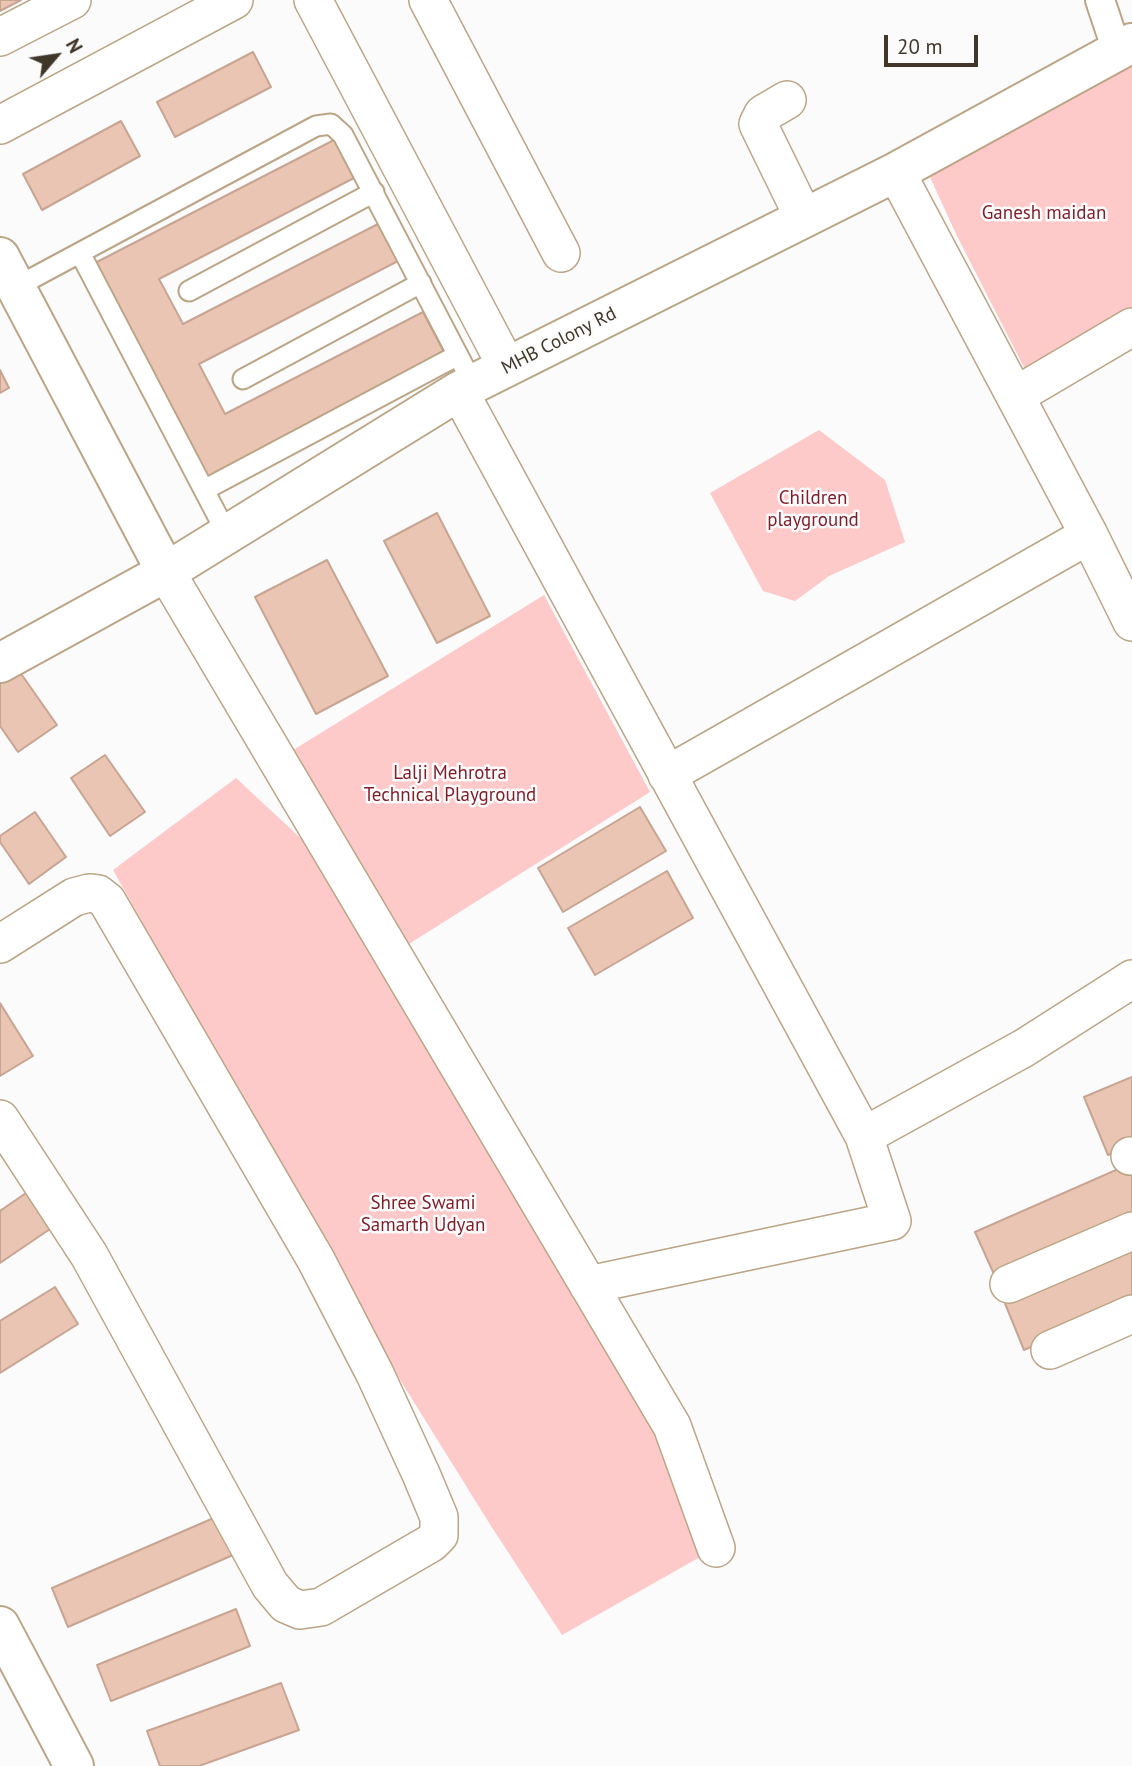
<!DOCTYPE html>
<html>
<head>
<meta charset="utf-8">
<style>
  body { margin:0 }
  #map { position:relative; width:1132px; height:1766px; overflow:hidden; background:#fbfbfb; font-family:"PT Sans",sans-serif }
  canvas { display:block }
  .north { position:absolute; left:21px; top:21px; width:70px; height:70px; -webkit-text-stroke:5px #fbfbfb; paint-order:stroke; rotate:61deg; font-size:19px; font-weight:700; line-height:28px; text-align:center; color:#40372a }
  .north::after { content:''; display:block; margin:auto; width:24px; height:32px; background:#40372a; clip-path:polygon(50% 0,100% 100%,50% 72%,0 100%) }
  .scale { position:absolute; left:884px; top:35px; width:94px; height:32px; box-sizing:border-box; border:4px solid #40372a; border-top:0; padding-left:9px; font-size:21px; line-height:24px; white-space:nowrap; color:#40372a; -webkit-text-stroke:5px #fbfbfb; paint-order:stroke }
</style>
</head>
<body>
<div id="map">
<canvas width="1132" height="1766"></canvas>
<div class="north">N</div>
<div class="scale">20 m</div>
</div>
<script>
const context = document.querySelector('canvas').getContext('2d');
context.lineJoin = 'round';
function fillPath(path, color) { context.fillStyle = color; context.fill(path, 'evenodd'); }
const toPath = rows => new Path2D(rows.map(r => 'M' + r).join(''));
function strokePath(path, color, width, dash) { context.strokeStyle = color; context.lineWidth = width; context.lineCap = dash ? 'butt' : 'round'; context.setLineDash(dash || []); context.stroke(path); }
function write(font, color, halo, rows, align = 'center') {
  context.font = font + ' "PT Sans",sans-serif'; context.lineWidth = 5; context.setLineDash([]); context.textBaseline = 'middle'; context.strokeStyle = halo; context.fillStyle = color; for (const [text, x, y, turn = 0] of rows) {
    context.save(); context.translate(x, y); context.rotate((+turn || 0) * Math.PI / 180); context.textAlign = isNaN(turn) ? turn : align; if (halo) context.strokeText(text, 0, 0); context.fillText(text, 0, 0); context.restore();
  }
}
fillPath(toPath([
  [1132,65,1132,313,1031,381,957,236,929,175],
  [819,430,885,480,905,542,829,576,795,601,763,591,710,493],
  [544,595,650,792,393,954,516,1163,716,1548,562,1635,491,1526,333,1272,256,1126,113,870,236,778,350,884,277,760]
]), '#fdc9c9');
const building = toPath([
  [0,0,21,0,0,11,0,0],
  [253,52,271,87,175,137,157,102,253,52],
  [121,121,140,156,42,210,23,174,121,121],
  [334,140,354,178,159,279,183,324,378,224,398,261,199,364,225,414,423,312,446,356,205,480,93,264,334,140],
  [0,370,9,388,0,393,0,370],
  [437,513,490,616,437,643,384,541,437,513],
  [327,560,388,676,316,714,255,597,327,560],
  [17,668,57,725,18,752,0,726,0,680,17,668],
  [105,755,145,812,110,836,71,778,105,755],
  [640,807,666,851,563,912,538,868,640,807],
  [35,812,66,857,29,884,0,842,0,836,35,812],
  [667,871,693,918,595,975,568,928,667,871],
  [0,1003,33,1056,0,1076,0,1003],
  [1132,1077,1132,1145,1108,1155,1084,1097,1132,1077],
  [1132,1163,1132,1224,998,1283,975,1232,1132,1163],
  [29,1191,53,1227,0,1263,0,1211,29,1191],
  [1132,1241,1132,1303,1024,1350,1002,1296,1132,1241],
  [55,1287,78,1324,0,1373,0,1321,55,1287],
  [216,1517,233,1555,68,1627,52,1588,216,1517],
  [236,1609,250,1646,111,1701,97,1665,236,1609],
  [281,1683,299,1730,199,1766,160,1766,147,1731,281,1683]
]);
fillPath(building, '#eac5b3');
strokePath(building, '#c8a492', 2);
const service = toPath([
  [80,253,227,534],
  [16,287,316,126,331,124,343,135,473,384],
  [189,291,374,192],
  [243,379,421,283],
  [204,490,458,355]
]);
const pedestrian = toPath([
  [1100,0,1117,51]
]);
const minor = toPath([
  [313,0,507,367],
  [428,0,561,253],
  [0,37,72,0],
  [787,100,763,114,758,124,804,218],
  [0,125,234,0],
  [896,172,1089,535,1132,622],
  [459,391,864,1136,892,1221,588,1285],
  [1015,396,1132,327],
  [166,572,672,1426,716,1548],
  [667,775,1089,535],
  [0,944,74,897,89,893,98,894,107,901,316,1260,375,1374,421,1474,439,1517,439,1535,431,1543,321,1607,300,1610,286,1604,270,1585,89,1255,0,1119],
  [864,1136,1024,1048,1132,979],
  [1130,1156,1132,1156],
  [1009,1284,1132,1231],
  [1050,1350,1132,1314]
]);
const tertiary = toPath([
  [0,257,166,572],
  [0,663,166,572,459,391,896,172,1132,43],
  [0,1626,74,1766]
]);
strokePath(service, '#bba586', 23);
strokePath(pedestrian, '#bba586', 32);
strokePath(minor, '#bba586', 40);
strokePath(tertiary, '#bba586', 42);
strokePath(service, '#fff', 19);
strokePath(pedestrian, '#fff', 28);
strokePath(minor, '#fff', 37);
strokePath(tertiary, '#fff', 38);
write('19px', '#7f1d29', '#fbfbfb', [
  ["Ganesh maidan",1044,214],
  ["Children",813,499],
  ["playground",813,521],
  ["Lalji Mehrotra",450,774],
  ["Technical Playground",450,796],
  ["Shree Swami",423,1204],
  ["Samarth Udyan",423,1226]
]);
write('19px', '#40372a', '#fbfbfb', [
  ["MHB Colony Rd",559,341,-27]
]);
</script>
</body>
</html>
